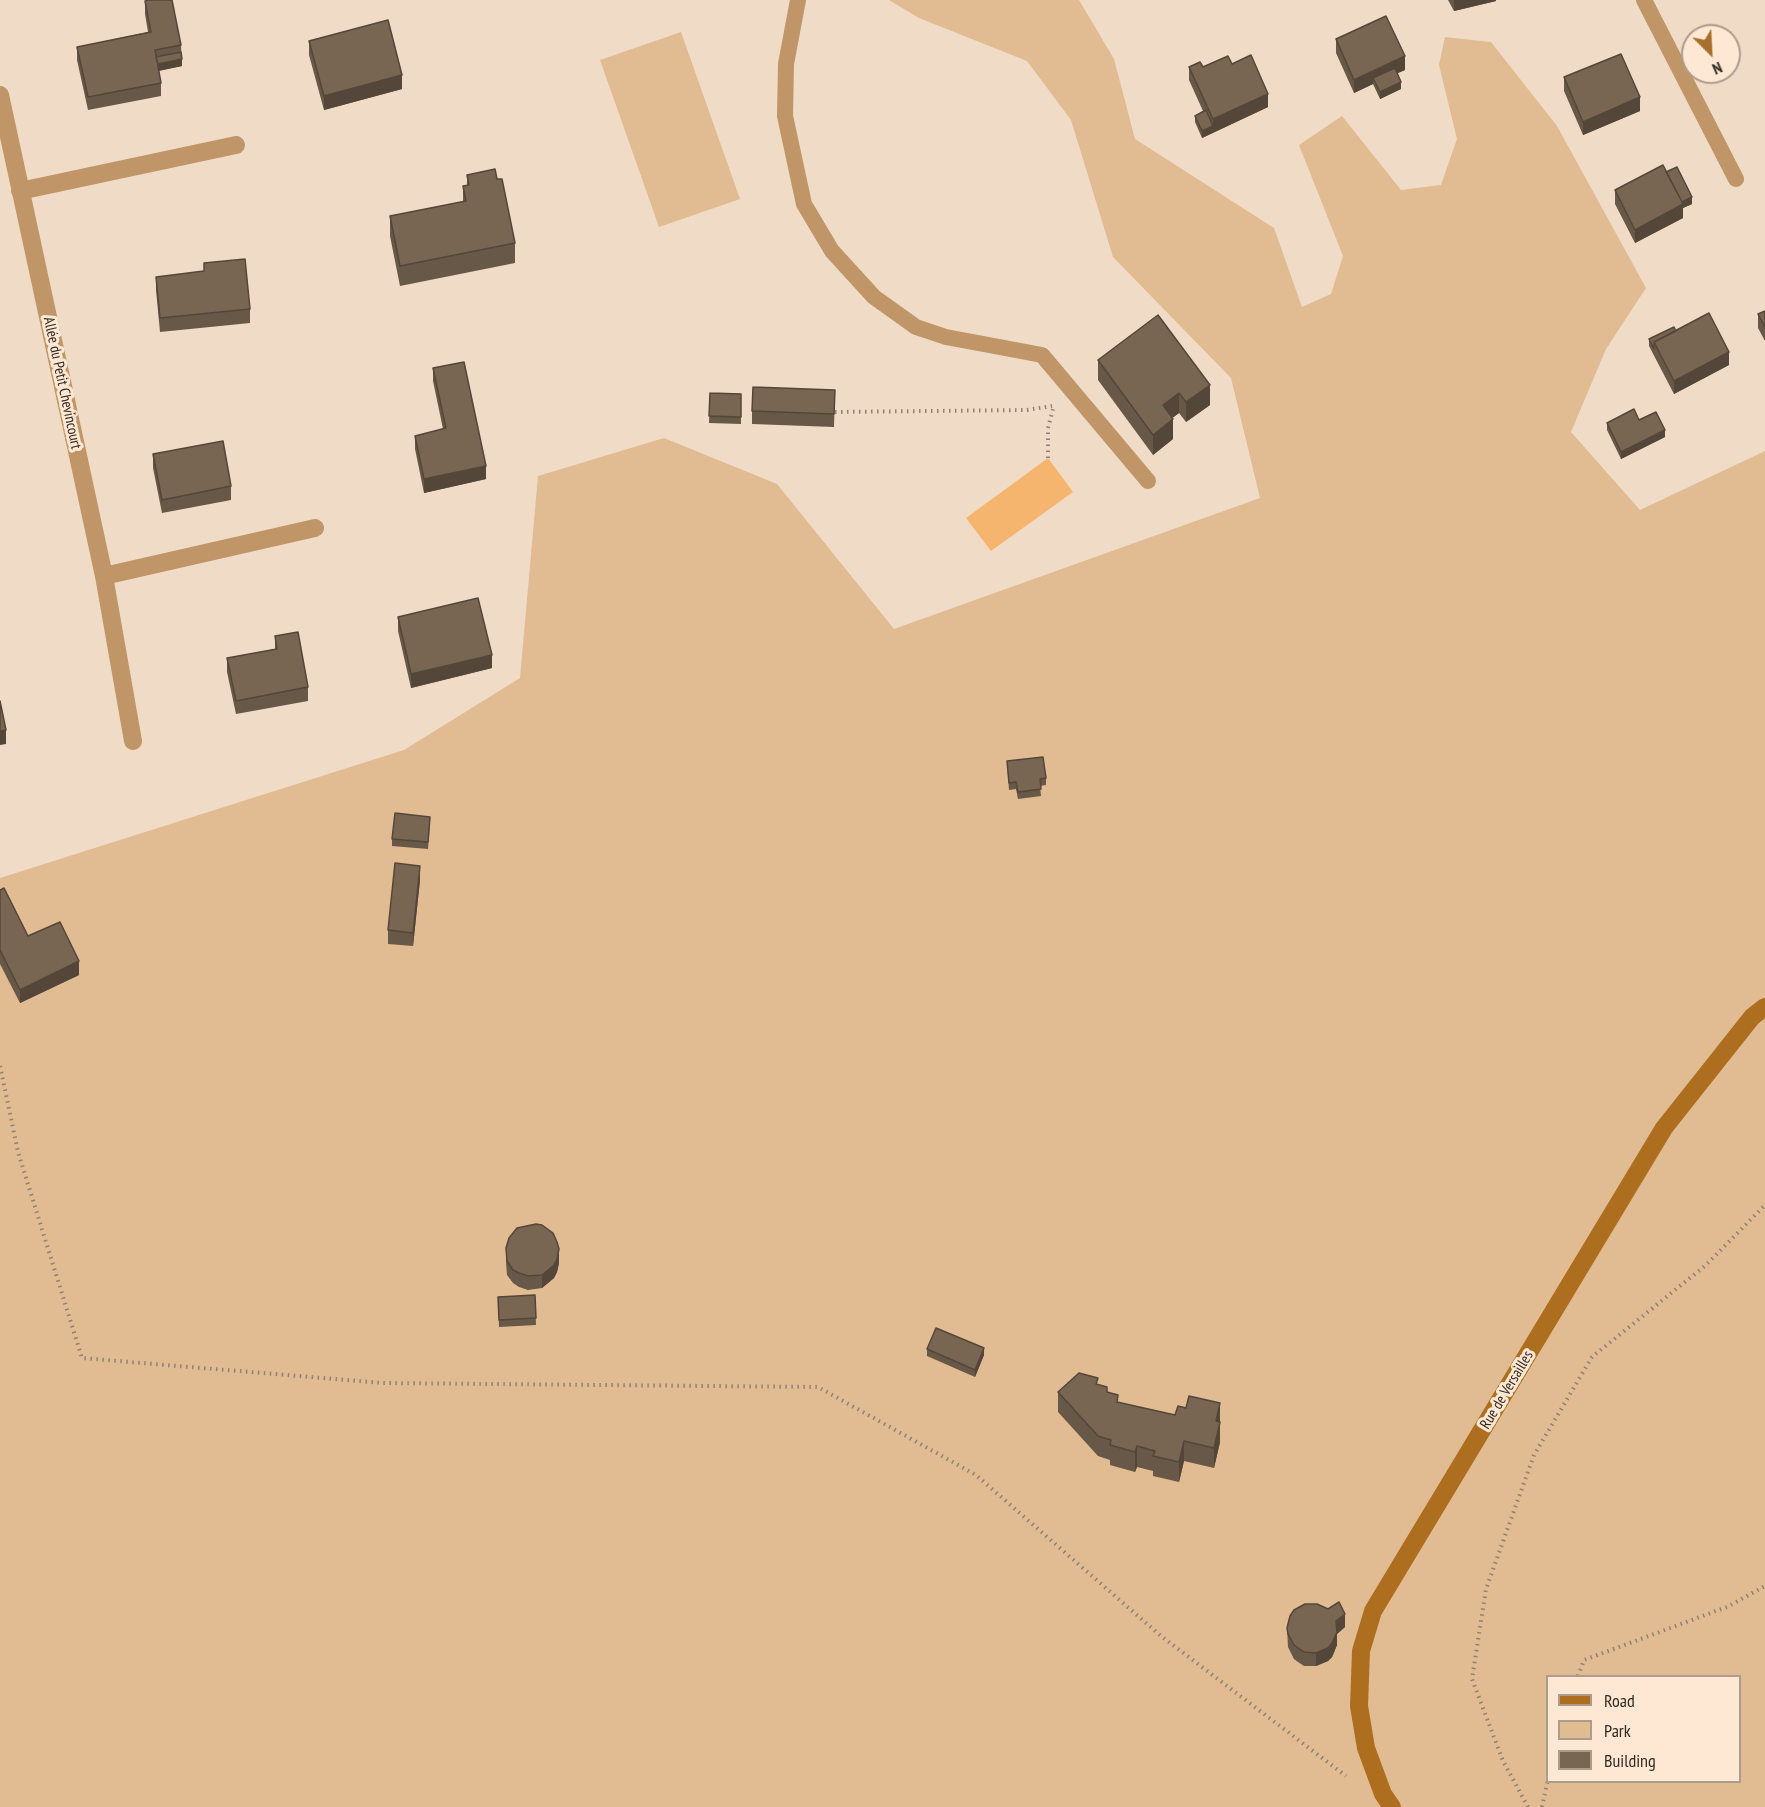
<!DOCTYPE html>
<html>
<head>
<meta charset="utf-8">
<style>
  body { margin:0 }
  #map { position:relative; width:1765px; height:1807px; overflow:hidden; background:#f0dbc6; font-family:"PT Sans Narrow",sans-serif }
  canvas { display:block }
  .legend { position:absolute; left:1546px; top:1675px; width:195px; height:108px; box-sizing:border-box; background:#fee8d3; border:2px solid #ac9c8c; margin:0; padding:8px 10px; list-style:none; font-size:18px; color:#322a22 }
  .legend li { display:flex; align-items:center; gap:12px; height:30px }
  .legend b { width:30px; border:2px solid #ac9c8c }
  .north { position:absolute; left:1681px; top:24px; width:60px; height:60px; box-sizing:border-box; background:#fee8d3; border:2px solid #ac9c8c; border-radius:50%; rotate:156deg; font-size:16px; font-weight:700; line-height:24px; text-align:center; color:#322a22 }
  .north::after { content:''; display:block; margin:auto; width:21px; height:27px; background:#a76f2c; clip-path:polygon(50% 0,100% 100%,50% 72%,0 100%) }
</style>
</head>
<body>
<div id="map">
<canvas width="1765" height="1807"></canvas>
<ul class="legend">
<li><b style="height:8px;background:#ad6f1f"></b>Road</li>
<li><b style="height:16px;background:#e1bb92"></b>Park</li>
<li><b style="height:16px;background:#786653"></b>Building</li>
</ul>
<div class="north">N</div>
</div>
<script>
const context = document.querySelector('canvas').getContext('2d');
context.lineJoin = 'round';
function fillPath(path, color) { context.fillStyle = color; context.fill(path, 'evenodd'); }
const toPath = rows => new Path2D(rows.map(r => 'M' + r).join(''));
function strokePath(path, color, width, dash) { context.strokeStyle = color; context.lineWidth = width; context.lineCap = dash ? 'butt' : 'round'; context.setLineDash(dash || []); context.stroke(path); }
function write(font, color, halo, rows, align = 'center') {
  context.font = font + ' "PT Sans Narrow",sans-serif'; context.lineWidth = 6; context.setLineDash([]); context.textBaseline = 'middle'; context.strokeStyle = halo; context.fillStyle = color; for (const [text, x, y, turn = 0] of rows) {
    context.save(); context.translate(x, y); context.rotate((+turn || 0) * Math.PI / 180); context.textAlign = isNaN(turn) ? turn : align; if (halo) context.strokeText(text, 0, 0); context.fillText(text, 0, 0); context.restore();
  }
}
fillPath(toPath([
  [889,0,1079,0,1114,59,1135,139,1274,228,1302,307,1331,294,1343,256,1299,145,1342,116,1401,190,1441,185,1457,139,1439,65,1445,37,1491,42,1557,126,1646,288,1606,349,1571,432,1640,510,1765,451,1765,1807,0,1807,0,878,404,750,520,678,538,476,664,438,777,484,894,629,1260,498,1231,378,1113,257,1071,120,1027,61,919,18],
  [1548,1676,1740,1676,1740,1782,1548,1782],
  [681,32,740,199,659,227,600,60]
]), '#e1bb92');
fillPath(toPath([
  [1048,458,1073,492,991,551,966,518]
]), '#f6b56e');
strokePath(toPath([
  [835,412,1027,410,1052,406],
  [1048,458,1048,428,1053,409],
  [0,1066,18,1152,82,1358,383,1383,818,1387,976,1475,1161,1636,1346,1776],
  [1578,1676,1584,1660,1727,1607,1765,1586],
  [1528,1807,1503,1761,1472,1679,1486,1589,1534,1455,1592,1357,1706,1265,1765,1205],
  [1542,1807,1548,1779]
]), '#908273', 4, [1.5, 4.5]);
strokePath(toPath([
  [798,0,786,64,785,116,804,204,832,251,874,297,916,327,946,337,1042,355,1148,481],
  [1644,0,1736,179]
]), '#c09568', 16);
strokePath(toPath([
  [0,95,104,576,133,741],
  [20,191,236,145],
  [104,576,315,528]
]), '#c09568', 18);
strokePath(toPath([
  [1392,1807,1383,1794,1366,1748,1359,1706,1361,1651,1373,1611,1664,1128,1752,1017,1765,1007]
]), '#ad6f1f', 18);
fillPath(toPath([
  [1448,0,1496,0,1496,1,1454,11],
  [145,1,181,45,182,66,159,71,161,83,161,96,88,110,77,60,77,47,148,32,145,14],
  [1336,39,1405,70,1397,73,1401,89,1380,99,1373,84,1354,93,1336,53],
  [309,41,402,89,324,110,309,55],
  [1232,64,1268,107,1202,138,1195,122,1195,116,1203,111,1189,80,1189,67,1203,67],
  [1564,77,1640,111,1583,135,1564,91],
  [1666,172,1692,204,1683,208,1683,218,1635,243,1615,204,1615,190],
  [467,175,497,179,515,243,515,263,400,286,390,236,390,216,463,202,463,186,467,185],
  [156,277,250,309,250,323,160,332,156,290],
  [1765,311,1765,341,1758,328,1758,314],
  [1676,331,1729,365,1674,394,1649,346,1649,339],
  [1098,360,1210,405,1186,422,1179,413,1172,418,1173,439,1153,455,1098,380],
  [433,368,486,479,424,493,415,449,415,436,443,429,433,381],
  [835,390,834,427,752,424,752,411],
  [710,393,741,394,741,424,709,423],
  [1639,420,1665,437,1621,459,1607,430,1607,423],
  [153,454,231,486,231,500,162,513,153,468],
  [398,617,492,668,411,688,398,631],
  [275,636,308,687,308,701,236,714,227,672,227,658,275,649],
  [1007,761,1046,778,1046,785,1040,786,1041,796,1018,799,1016,789,1009,790],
  [430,823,428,849,392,846,392,839],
  [420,880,413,946,388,944,388,930],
  [0,890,28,936,79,975,20,1003,0,964],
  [506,1248,559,1263,557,1272,554,1278,542,1288,528,1290,519,1287,513,1283,507,1275,506,1262],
  [535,1295,536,1325,499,1327,498,1297],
  [927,1349,984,1355,975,1377,927,1356],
  [1098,1385,1107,1392,1118,1402,1175,1415,1220,1422,1220,1442,1214,1468,1184,1461,1179,1482,1153,1476,1153,1471,1137,1467,1135,1472,1110,1465,1110,1460,1098,1456,1058,1412,1058,1392],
  [1345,1627,1337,1634,1337,1645,1332,1657,1328,1661,1316,1666,1304,1666,1298,1662,1294,1659,1288,1647,1287,1628]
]), '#675847');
fillPath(toPath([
  [1454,0,1496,0,1496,1,1454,11],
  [1405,56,1405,70,1376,83,1373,78,1373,84,1354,93,1354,80],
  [182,59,182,66,157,71,157,64],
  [402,75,402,89,324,110,324,96],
  [1401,82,1401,89,1380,99,1380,92],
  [1268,94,1268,107,1202,138,1202,131,1213,126,1213,119],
  [1640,97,1640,111,1583,135,1583,122],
  [1692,197,1692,204,1683,208,1683,218,1635,243,1635,230,1679,203],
  [1729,352,1729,365,1674,394,1674,381],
  [1210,385,1210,405,1186,422,1186,402],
  [1179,393,1179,413,1163,425,1163,405],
  [1173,419,1173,439,1153,455,1153,435],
  [1665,430,1665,437,1621,459,1621,452],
  [486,466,486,479,424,493,424,479],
  [492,655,492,668,411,688,411,674],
  [6,730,6,744,0,745,0,731],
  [420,866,420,880,413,946,413,933],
  [79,961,79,975,20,1003,20,990],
  [559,1249,559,1263,557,1272,554,1278,542,1288,542,1275],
  [984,1348,984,1355,975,1377,975,1370],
  [1220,1403,1220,1423,1216,1421],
  [1220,1422,1220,1442,1214,1468,1214,1448],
  [1184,1441,1184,1461,1179,1482,1179,1462],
  [1137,1446,1137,1467,1135,1472,1135,1452],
  [1345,1614,1345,1627,1337,1634,1337,1645,1332,1657,1328,1661,1316,1666,1316,1653,1336,1621]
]), '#54473a');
const building = toPath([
  [148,0,172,0,181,45,155,50,161,83,88,97,77,47,151,32,145,1,148,0],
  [1386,16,1405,56,1354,80,1336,39,1386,16],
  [388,20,402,75,324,96,309,41,388,20],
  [181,52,182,59,158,64,156,57,181,52],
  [1621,54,1640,97,1583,122,1564,77,1621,54],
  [1251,55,1268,94,1213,119,1189,67,1200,62,1203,67,1228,56,1232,64,1251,55],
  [1395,68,1401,82,1380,92,1373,78,1395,68],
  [1206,110,1213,126,1202,131,1195,116,1206,110],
  [1663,165,1683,204,1635,230,1615,190,1663,165],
  [1677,167,1692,197,1682,202,1666,172,1677,167],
  [495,169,497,179,502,179,515,243,400,266,390,216,466,201,463,186,469,185,467,175,495,169],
  [245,259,250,309,160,318,156,277,204,271,204,263,245,259],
  [1765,311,1765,327,1758,314,1765,311],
  [1709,313,1729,352,1674,381,1654,342,1709,313],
  [1158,315,1210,385,1186,402,1179,393,1163,405,1173,419,1153,435,1098,360,1158,315],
  [1674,327,1676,331,1654,342,1654,349,1649,339,1674,327],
  [464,362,486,466,424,479,415,436,446,428,433,368,464,362],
  [753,387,835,390,834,414,752,411,753,387],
  [710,393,741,394,741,417,709,416,710,393],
  [1634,409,1639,420,1656,412,1665,430,1621,452,1607,423,1634,409],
  [223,441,231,486,162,500,153,454,223,441],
  [478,598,492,655,411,674,398,617,478,598],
  [298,632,308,687,236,701,227,658,277,649,275,636,298,632],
  [0,701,6,730,0,731,0,701],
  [1043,757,1046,778,1040,779,1041,789,1018,792,1016,782,1009,783,1007,761,1043,757],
  [395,813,430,817,428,842,392,839,395,813],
  [395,863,420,866,413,933,388,930,395,863],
  [4,888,28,936,60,922,79,961,20,990,0,950,0,890,4,888],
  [536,1224,542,1225,553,1233,557,1242,559,1249,557,1259,554,1265,542,1275,528,1276,519,1273,513,1270,507,1261,506,1248,509,1238,517,1228,536,1224],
  [535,1295,536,1318,499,1320,498,1297,535,1295],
  [936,1328,984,1348,975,1370,927,1349,936,1328],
  [1079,1373,1098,1378,1096,1384,1107,1387,1107,1392,1118,1395,1117,1402,1175,1415,1178,1406,1186,1408,1189,1396,1220,1403,1216,1421,1220,1422,1214,1448,1184,1441,1179,1462,1153,1456,1155,1451,1137,1446,1135,1452,1110,1445,1111,1440,1098,1436,1058,1392,1079,1373],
  [1339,1602,1345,1614,1336,1621,1337,1632,1332,1643,1328,1648,1316,1653,1304,1652,1294,1645,1288,1634,1287,1628,1290,1616,1294,1610,1305,1604,1317,1604,1328,1609,1339,1602]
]);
fillPath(building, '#786653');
strokePath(building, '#54473a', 1.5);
write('15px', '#322a22', '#fee8d3', [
  ["Allée du Petit Chevincourt",62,383,78],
  ["Rue de Versailles",1507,1390,-59]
]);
</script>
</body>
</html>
